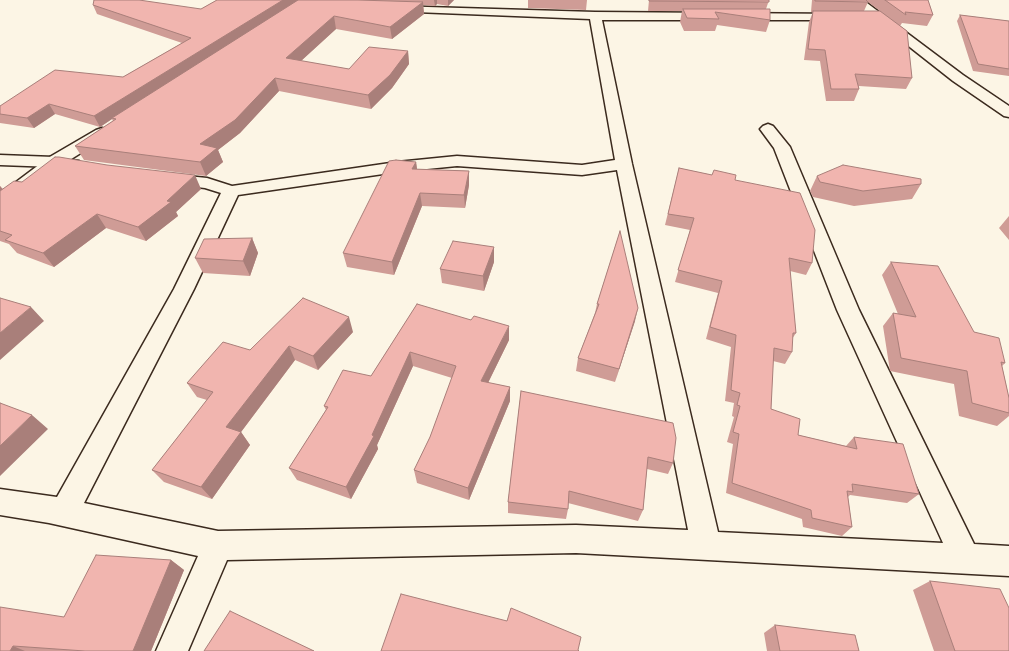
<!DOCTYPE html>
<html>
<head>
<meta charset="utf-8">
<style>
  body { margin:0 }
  canvas { display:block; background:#fcf5e5 }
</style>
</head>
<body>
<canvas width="1009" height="651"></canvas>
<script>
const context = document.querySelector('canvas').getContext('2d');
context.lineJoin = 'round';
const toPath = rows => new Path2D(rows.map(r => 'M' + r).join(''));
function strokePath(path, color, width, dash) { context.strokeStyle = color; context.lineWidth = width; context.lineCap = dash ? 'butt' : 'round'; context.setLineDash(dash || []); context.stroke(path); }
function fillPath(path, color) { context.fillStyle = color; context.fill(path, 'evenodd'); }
const street = toPath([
  [394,6,595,12,846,14,848,16,846,18,842,20,602,20,632,164,718,532,943,543,837,310,774,148,760,129,763,126,768,124,773,126,790,147,859,310,974,544,1009,546,1009,576,576,553,227,560,188,651,156,651,198,556,49,523,0,515,0,489,57,497,174,289,221,193,205,188,162,183,159,179,162,175,168,174,207,178,232,186,397,162,457,156,582,165,615,160,590,19,390,11,388,9,390,7,394,6],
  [457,166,582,175,617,170,688,530,576,525,218,531,84,503,194,289,238,195,397,172,457,166],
  [0,155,54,157,79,161,81,165,79,169,73,170,54,167,0,165,0,155]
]);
const secondary = toPath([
  [850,0,863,0,963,75,1009,106,1009,117,1004,116,953,81,850,0],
  [102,128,108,130,110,133,108,136,60,166,6,207,0,209,0,194,48,158,96,130,102,128]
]);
strokePath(street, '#3b2a1e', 3);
strokePath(secondary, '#3b2a1e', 3);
fillPath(street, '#fcf5e5');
fillPath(secondary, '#fcf5e5');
fillPath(toPath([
  [217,0,454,0,448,6,437,4,435,6,423,5,424,14,392,39,336,29,301,61,349,69,408,51,409,64,392,88,371,109,279,91,240,133,218,150,223,162,206,176,84,160,75,146,113,121,112,119,100,127,55,114,34,128,0,123,0,106,123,77,182,43,97,14,93,5,201,9],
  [528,0,587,0,586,10,528,8],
  [649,0,769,0,766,9,770,20,766,32,717,25,715,31,684,31,680,22,682,11,648,11],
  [812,0,928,0,933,15,927,26,902,23,900,26,912,78,906,89,859,86,859,89,854,101,826,101,820,61,804,60,809,22,813,12,811,12],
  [868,2,880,11,864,11],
  [960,15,1009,21,1009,76,973,71,957,21],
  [416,162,417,169,469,171,469,185,465,208,422,206,394,275,347,267,343,253],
  [679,168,735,180,812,263,806,275,790,271,796,333,792,339,792,352,785,364,773,361,771,409,798,435,846,446,854,437,919,494,907,503,850,495,848,497,852,527,842,536,803,527,802,519,726,493,733,444,727,442,734,417,732,416,734,403,725,401,731,347,706,339,718,293,675,282,690,230,665,225],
  [817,176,921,184,912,199,854,206,813,197,810,191],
  [22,182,201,189,176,212,178,216,146,241,106,228,54,267,17,253,9,244,0,241,0,186,3,189],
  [1009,216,1009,240,999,228],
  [620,231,635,321,615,382,576,371,578,358,595,313,597,304],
  [252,238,258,253,250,276,203,273,195,258],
  [494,247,494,262,484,291,442,283,440,269],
  [891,262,974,332,1005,363,1002,366,1009,398,1009,416,997,426,959,416,954,384,890,371,883,326,893,313,898,314,882,275],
  [417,304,509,340,488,383,510,387,510,401,469,500,417,483,414,470,430,437,452,378,413,366,377,445,378,449,351,499,297,480,289,468,326,410,324,406,371,376],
  [353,332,318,370,295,360,241,432,250,445,212,499,164,482,152,470,207,400,197,397,187,383,250,350],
  [521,391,673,463,668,474,647,469,643,510,638,521,568,503,568,509,566,519,508,513,508,502],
  [171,560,184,570,151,651,0,651,64,617],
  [930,581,1009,651,934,651,913,590],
  [775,625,859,651,767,651,764,633]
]), '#cf9c96');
fillPath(toPath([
  [283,0,300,0,112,118,112,119,100,127,94,116],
  [434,0,437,0,437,4,435,6],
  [448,0,454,0,448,6],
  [423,2,424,14,392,39,390,27],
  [334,16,336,29,290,71,286,58],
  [408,51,409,64,392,88,371,109,368,95],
  [275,78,279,91,240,133,218,150,223,162,206,176,200,162,200,144],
  [49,104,55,114,34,128,27,118],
  [416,162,418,176,412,169],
  [469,171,469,185,465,208,464,195],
  [195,175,201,189,176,212,178,216,146,241,138,227],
  [0,186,3,190,0,193],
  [420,193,422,206,394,275,392,262],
  [97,214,106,228,54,267,43,253],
  [252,238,258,253,250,276,243,261],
  [494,247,494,262,484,291,483,276],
  [31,307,44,321,0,360,0,333],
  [638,308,635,321,615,382,619,369],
  [349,317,353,332,318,370,313,356],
  [509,326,509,340,482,395,481,381],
  [289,346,295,360,241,432,250,445,212,499,201,487,226,427],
  [410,352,413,366,377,445,378,449,351,499,346,487,372,435],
  [510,387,510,401,469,500,468,488],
  [32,415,48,429,0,476,0,446],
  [171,560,184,570,151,651,133,651],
  [13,646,25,651,10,651]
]), '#a97f7a');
const building = toPath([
  [94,0,139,0,201,9,217,0,283,0,94,116,49,104,27,118,0,114,0,106,55,70,123,77,191,38,93,5,94,0],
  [298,0,358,0,423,2,390,27,334,16,286,58,349,69,369,47,408,51,390,75,368,95,275,78,235,120,200,144,217,148,200,162,75,146,116,119,112,118,298,0],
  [649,0,769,0,769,2,649,1,649,0],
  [815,0,866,0,868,2,815,1,815,0],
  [885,0,928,0,933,15,905,12,906,15,885,0],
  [683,9,770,9,770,20,715,12,719,19,687,18,683,9],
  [813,11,880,11,907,31,912,78,855,74,859,89,831,89,825,50,808,49,813,11],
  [960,15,1009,21,1009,69,978,64,960,15],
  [55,157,59,157,107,165,195,175,167,201,171,202,138,227,97,214,43,253,5,240,12,235,0,231,0,191,14,181,22,182,55,157],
  [396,160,416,162,412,169,469,171,464,195,420,193,392,262,343,253,389,161,396,160],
  [843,165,921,179,921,184,863,191,820,182,817,176,843,165],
  [679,168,712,175,714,170,736,175,735,180,800,193,815,230,812,263,789,258,796,333,793,333,792,352,774,348,771,409,800,419,798,435,857,449,854,437,903,444,919,494,852,484,853,492,847,491,852,527,812,518,811,510,732,483,739,434,733,432,740,406,737,405,740,393,731,390,736,335,710,327,722,281,678,270,694,218,668,214,679,168],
  [620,231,638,308,619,369,578,358,599,304,597,304,620,231],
  [252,238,243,261,195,258,204,239,252,238],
  [453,241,494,247,483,276,440,269,453,241],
  [891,262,938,266,974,332,999,338,1005,363,1001,362,1009,398,1009,413,972,403,967,371,901,358,893,313,916,317,891,262],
  [0,298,31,307,0,333,0,298],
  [303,298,349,317,313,356,289,346,226,427,241,432,201,487,152,470,213,392,187,383,223,342,250,350,303,298],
  [417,304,471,320,474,316,509,326,481,381,510,387,468,488,414,470,430,437,456,366,410,352,372,435,374,436,346,487,289,468,328,407,324,406,343,370,371,376,417,304],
  [521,391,673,423,676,438,673,463,648,457,643,510,569,491,568,509,508,502,521,391],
  [0,403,32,415,0,446,0,403],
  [96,555,171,560,133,651,85,651,13,646,10,651,0,651,0,607,64,617,96,555],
  [930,581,1000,589,1009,608,1009,651,955,651,930,581],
  [401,594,507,621,511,608,581,637,578,650,579,651,381,651,401,594],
  [230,611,314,651,204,651,230,611],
  [775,625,855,635,859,651,780,651,775,625]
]);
fillPath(building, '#f1b5af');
strokePath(building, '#a97f7a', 1);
</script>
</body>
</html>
